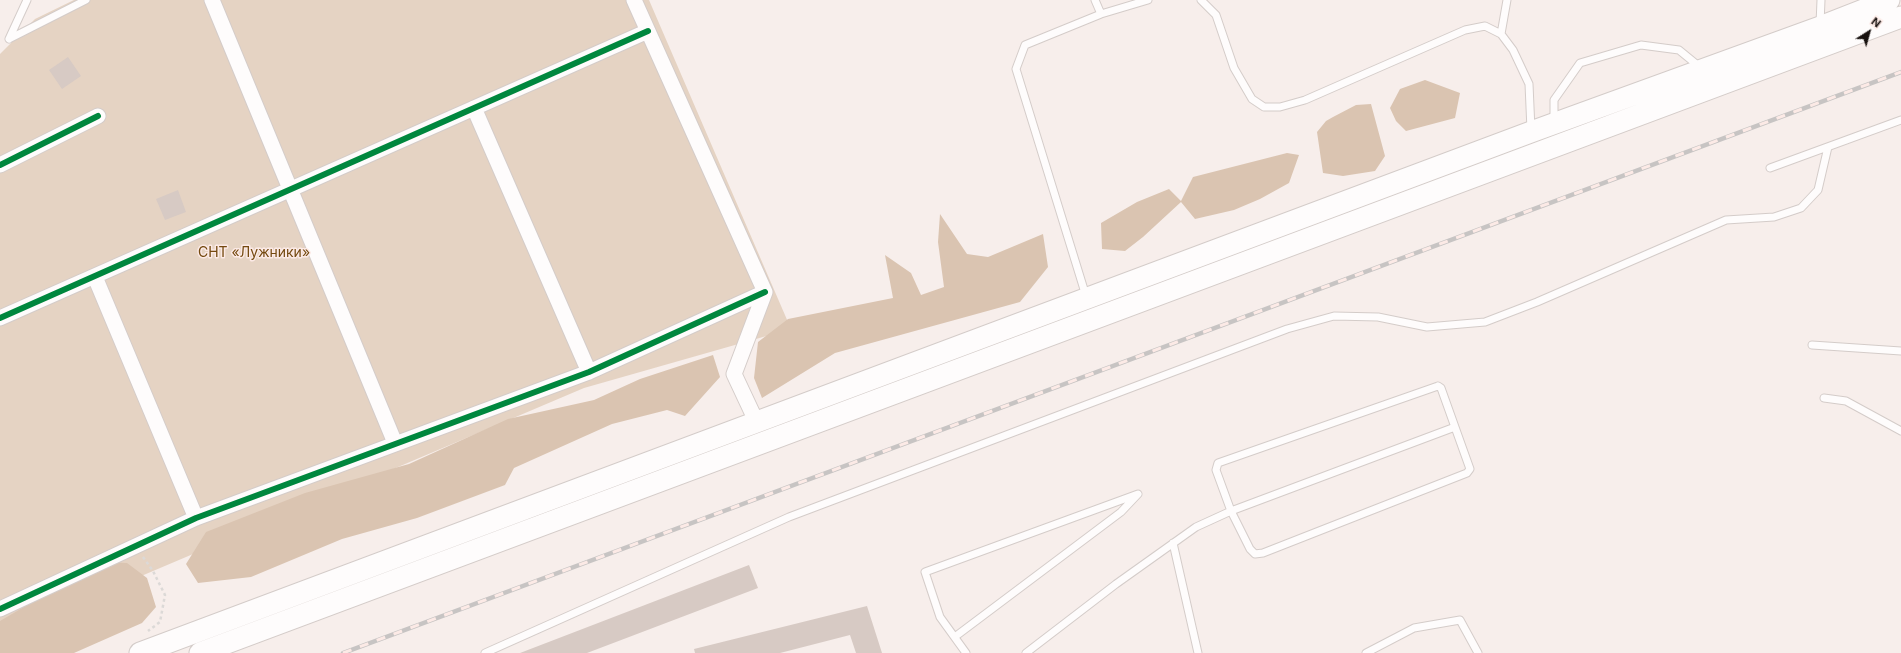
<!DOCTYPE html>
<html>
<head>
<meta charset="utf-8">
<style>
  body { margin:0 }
  #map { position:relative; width:1901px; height:653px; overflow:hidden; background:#f7eeeb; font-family:Inter,sans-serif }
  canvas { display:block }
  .north { position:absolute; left:1849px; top:12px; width:40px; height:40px; -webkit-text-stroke:3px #fceae6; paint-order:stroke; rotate:37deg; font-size:11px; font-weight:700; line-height:16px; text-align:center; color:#17100e }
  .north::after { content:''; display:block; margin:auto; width:14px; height:18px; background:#17100e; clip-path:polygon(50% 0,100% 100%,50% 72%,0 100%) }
</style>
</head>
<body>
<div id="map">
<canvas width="1901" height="653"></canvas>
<div class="north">N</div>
</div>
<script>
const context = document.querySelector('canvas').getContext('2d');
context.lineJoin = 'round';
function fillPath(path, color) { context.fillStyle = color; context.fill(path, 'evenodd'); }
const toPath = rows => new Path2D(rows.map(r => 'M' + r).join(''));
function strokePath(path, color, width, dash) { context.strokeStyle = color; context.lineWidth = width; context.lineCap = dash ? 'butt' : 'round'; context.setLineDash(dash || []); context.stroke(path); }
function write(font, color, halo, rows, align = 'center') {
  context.font = font + ' Inter,sans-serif'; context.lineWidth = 3; context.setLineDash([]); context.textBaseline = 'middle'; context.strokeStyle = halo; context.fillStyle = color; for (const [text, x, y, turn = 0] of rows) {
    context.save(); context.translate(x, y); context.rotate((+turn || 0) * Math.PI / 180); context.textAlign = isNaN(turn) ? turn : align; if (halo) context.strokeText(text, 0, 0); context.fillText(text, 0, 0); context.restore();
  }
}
fillPath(toPath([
  [74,0,649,0,791,329,584,388,0,636,0,54,35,19]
]), '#e5d3c3');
fillPath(toPath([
  [1425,80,1460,93,1455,118,1406,131,1396,121,1390,108,1400,89],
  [1371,104,1385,156,1375,171,1343,176,1323,173,1317,132,1326,121,1333,117,1356,105],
  [1287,153,1299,155,1289,183,1260,199,1234,210,1195,219,1181,202,1143,237,1125,251,1102,249,1101,223,1137,202,1169,189,1181,201,1193,177],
  [940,214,967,254,988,257,1043,234,1048,267,1020,302,835,353,762,398,754,378,758,342,788,319,893,298,885,255,911,273,921,295,944,287,938,242],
  [713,355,720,377,685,416,667,410,612,424,514,468,505,485,417,518,342,539,251,577,198,583,186,564,206,532,305,493,409,464,508,419,594,400,640,379],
  [101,562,127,563,147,578,156,607,142,623,74,653,0,653,0,621]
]), '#dac4b1');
fillPath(toPath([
  [68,57,81,76,62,89,49,70],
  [178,190,186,212,165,220,156,199],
  [749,565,758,588,587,653,520,653],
  [867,606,882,653,856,653,850,635,780,653,695,653,694,649]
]), '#d7cac4');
const service = toPath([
  [1201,0,1216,15,1234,68,1252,99,1264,107,1280,107,1305,100,1465,30,1485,26,1501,34,1513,50,1529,84,1531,130],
  [1101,14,1148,0],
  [1820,24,1821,0],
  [1501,34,1507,0],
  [9,39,86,0],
  [9,39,27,0],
  [1554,122,1554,100,1580,63,1641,45,1679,50,1701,68],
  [1770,168,1901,120],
  [1086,296,1016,69,1025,45,1101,14,1095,0],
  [1812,345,1901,351],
  [1438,386,1441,388,1470,469,1467,473,1263,553,1255,554,1250,549,1231,511,1216,470,1218,463,1438,386],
  [1824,398,1846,401,1901,431],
  [1173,543,1198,653],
  [956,636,1121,512,1138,494,925,572,940,617,966,653],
  [485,653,789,517,1287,329,1334,316,1378,317,1427,327,1485,322,1537,302,1726,220,1774,217,1801,208,1818,190,1828,147],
  [1026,653,1116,584,1196,527,1231,511,1455,427],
  [1366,653,1414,628,1460,620,1478,653]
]);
const minor = toPath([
  [212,0,395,443],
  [634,0,765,292,734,374,757,423],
  [474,108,589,372],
  [0,165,98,116],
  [95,277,196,518],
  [0,318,648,31],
  [0,609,196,518,589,372,765,292]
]);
const secondary = toPath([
  [140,653,1531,132,1820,27,1889,0],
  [200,653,1901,17]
]);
strokePath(service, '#d4ccc9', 9);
strokePath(minor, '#d4ccc9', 17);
strokePath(secondary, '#d4ccc9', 23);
strokePath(toPath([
  [143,557,153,571,165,595,160,622,148,631]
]), '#dcd9d7', 2.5, [3, 3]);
strokePath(service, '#fefcfc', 7);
strokePath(minor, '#fefcfc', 15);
strokePath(secondary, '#fefcfc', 21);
const rail = toPath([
  [343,653,1901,72]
]);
strokePath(rail, '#c7c4c3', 4.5);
strokePath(rail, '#fceae6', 3, [9]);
strokePath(toPath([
  [0,165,98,116],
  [0,318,648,31],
  [0,609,196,518,589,372,765,292]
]), '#00873e', 6);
write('14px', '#74490f', '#fceae6', [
  ["СНТ «Лужники»",254,253]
]);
</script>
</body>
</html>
